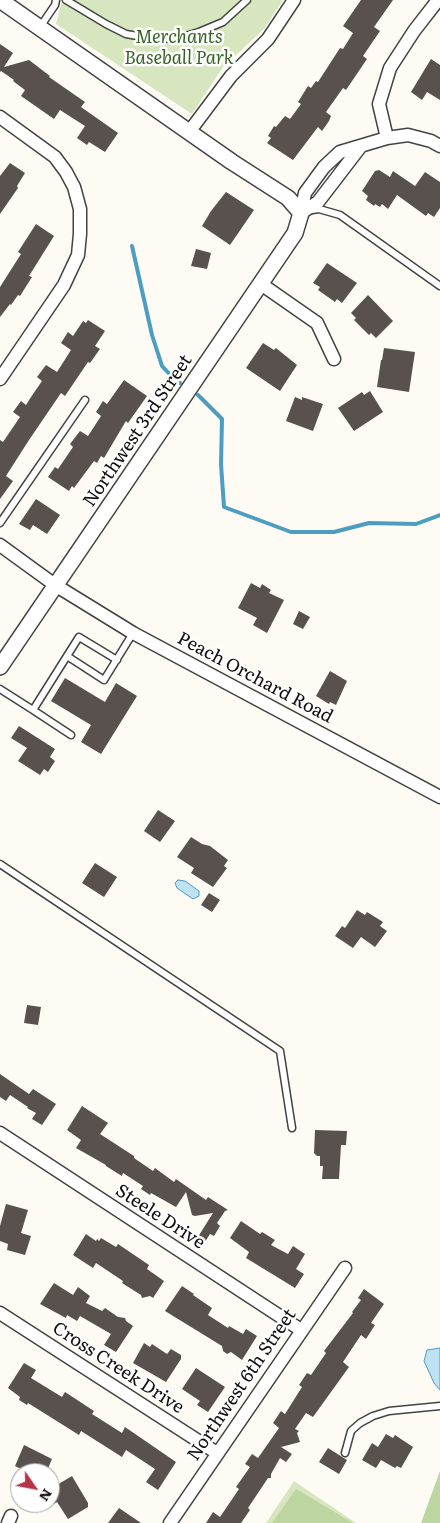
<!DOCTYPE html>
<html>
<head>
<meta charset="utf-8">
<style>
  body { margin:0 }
  #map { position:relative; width:440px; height:1523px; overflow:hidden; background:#fefbf5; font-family:Literata,serif }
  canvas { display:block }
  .north { position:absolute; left:10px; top:1463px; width:50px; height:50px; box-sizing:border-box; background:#fff; border:1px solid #9f9f9f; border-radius:50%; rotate:123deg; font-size:14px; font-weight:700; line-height:20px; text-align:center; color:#101010 }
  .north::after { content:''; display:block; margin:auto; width:18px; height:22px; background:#b43446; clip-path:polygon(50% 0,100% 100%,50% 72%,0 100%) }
</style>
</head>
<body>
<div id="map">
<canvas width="440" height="1523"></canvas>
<div class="north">N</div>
</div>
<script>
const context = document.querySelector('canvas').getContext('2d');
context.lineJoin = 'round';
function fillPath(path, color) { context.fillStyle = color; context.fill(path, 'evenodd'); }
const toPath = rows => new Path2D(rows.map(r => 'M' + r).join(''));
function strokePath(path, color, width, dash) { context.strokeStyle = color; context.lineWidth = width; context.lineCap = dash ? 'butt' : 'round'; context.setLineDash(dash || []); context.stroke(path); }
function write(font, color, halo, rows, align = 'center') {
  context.font = font + ' Literata,serif'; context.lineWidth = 5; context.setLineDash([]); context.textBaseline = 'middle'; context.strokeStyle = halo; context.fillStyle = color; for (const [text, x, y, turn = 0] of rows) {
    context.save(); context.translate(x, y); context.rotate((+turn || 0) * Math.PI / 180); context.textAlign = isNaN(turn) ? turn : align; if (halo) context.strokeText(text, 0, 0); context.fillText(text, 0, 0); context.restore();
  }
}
fillPath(toPath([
  [62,0,283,0,264,29,223,67,192,114,56,24],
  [294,1481,356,1523,266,1523]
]), '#d8e6c0');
fillPath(toPath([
  [440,1471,440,1523,421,1523],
  [296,1489,353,1523,272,1523]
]), '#bdd6a1');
const water = toPath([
  [178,880,185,881,199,891,199,896,193,899,177,888,175,883,178,880],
  [440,1348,440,1390,434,1383,424,1361,427,1350,440,1348]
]);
fillPath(water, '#bee2f1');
strokePath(water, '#4c9dc1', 1);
strokePath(toPath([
  [132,246,152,335,162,366,175,380,180,383],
  [198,395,222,419,221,464,224,507,291,532,334,532,369,523,416,524,440,515]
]), '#4c9dc1', 4);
fillPath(toPath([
  [361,0,393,0,374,27,380,31,363,56,367,59,346,90,343,88,326,112,331,116,329,121,322,131,318,127,293,160,267,143,271,138,268,136,274,126,276,127,285,116,290,119,301,104,298,102,308,86,311,88,316,81,318,82,340,48,343,49,353,33,343,26],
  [0,44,13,53,4,67,29,60,50,76,49,77,85,102,81,107,118,133,105,152,89,142,87,145,77,138,85,126,60,110,54,119,21,96,25,90,13,81,14,80,1,71,0,72],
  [431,59,440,65,440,100,427,92,422,100,411,92],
  [10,163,25,173,17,186,18,188,0,214,0,176],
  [379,170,390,177,393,171,415,186,425,172,440,182,440,208,434,217,428,213,426,216,397,195,388,209,382,204,380,207,375,204,374,206,366,200,368,196,362,191,375,171],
  [226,192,254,210,230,245,202,226,211,211],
  [36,224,54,236,29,276,32,277,20,296,18,295,11,305,10,304,0,317,0,287,21,254,18,252],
  [196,249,211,253,207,269,191,266],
  [327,263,357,283,342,303,337,299,335,302,318,290,320,287,313,283],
  [368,295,393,321,376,338,371,333,369,335,354,320,356,318,351,313],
  [88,320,105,331,95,346,100,349,90,363,88,362,65,396,61,393,29,440,6,476,13,481,0,499,0,440,3,442,20,417,13,412,21,401,26,405,31,397,42,381,37,377,46,365,57,372,71,350,61,343,68,332,73,336,83,321,86,323],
  [263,343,274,350,276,348,297,365,280,391,246,368],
  [384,348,415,352,409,392,377,387,381,360,382,360],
  [124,380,147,396,128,423,126,421,104,458,101,456,97,463,94,461,74,488,72,486,69,491,48,477,55,467,58,469,73,447,70,444,80,431,88,436,101,416,96,412,103,401,107,404],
  [370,391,383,412,354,431,338,408,362,392,364,395],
  [295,397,302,400,302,397,323,404,313,431,286,421],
  [36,499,60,515,47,534,33,525,30,530,19,524],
  [251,583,260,588,262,584,271,590,269,593,284,600,267,633,253,625,257,618,238,608],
  [299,611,310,617,303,629,293,624],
  [330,671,347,681,336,705,330,702,329,704,316,696],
  [65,678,105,702,116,683,137,696,101,754,81,742,91,725,51,701],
  [19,726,55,749,50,757,55,761,48,772,44,769,40,775,18,761,27,748,11,738],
  [158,810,175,821,160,842,144,831],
  [191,837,202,844,210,846,228,860,224,866,227,868,213,887,191,873,194,868,177,857],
  [95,863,117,877,104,897,82,883],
  [209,893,220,900,212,912,201,905],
  [357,910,365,915,367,912,383,922,380,926,387,931,375,947,361,937,353,948,335,936,342,926,345,928],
  [27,1005,41,1007,38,1025,24,1023],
  [0,1074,29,1094,33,1089,56,1104,42,1125,32,1119,36,1113,27,1108,28,1107,10,1095,6,1101,0,1097],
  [82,1106,108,1123,100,1134,134,1156,134,1158,153,1171,155,1168,174,1182,176,1179,206,1200,208,1197,228,1210,225,1211,217,1223,220,1226,214,1236,210,1234,203,1245,196,1240,213,1213,195,1216,192,1215,186,1192,176,1207,151,1193,150,1195,141,1189,143,1186,123,1173,122,1176,117,1173,106,1166,106,1165,76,1148,81,1140,67,1130],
  [315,1130,347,1131,346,1145,341,1145,339,1179,322,1179,323,1166,320,1166,320,1156,317,1156,314,1153],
  [6,1204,28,1210,21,1233,31,1236,25,1255,7,1250,8,1244,0,1241,0,1226],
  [241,1221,260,1234,262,1232,275,1240,271,1245,288,1254,293,1246,305,1254,296,1269,304,1274,295,1288,246,1258,249,1252,230,1238],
  [86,1234,96,1241,97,1239,99,1241,101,1238,116,1247,118,1244,149,1265,147,1269,164,1281,153,1298,150,1296,142,1298,141,1295,122,1283,123,1281,96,1263,93,1268,73,1255],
  [54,1283,73,1295,78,1287,90,1296,86,1303,102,1311,105,1308,118,1317,125,1318,126,1321,133,1326,116,1352,104,1345,111,1334,80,1316,77,1321,67,1315,66,1318,40,1304],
  [182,1286,194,1294,193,1295,212,1308,208,1315,228,1328,229,1326,243,1334,246,1329,257,1336,242,1360,231,1352,227,1354,223,1351,222,1346,165,1311],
  [364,1289,384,1304,371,1323,375,1325,366,1339,361,1335,343,1362,349,1367,313,1417,306,1413,295,1429,299,1431,297,1433,300,1442,281,1447,292,1454,286,1462,280,1458,271,1474,271,1478,268,1478,248,1508,250,1510,241,1523,206,1523,213,1512,220,1517,239,1489,236,1487,250,1467,245,1464,252,1454,258,1458,279,1428,273,1423,281,1411,285,1414,302,1387,299,1385,307,1373,311,1375,326,1353,324,1351,353,1313,352,1312,361,1300,358,1298],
  [144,1343,150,1347,152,1344,167,1354,171,1349,181,1355,181,1359,166,1382,133,1363],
  [24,1363,36,1370,31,1378,62,1397,65,1392,94,1411,92,1414,122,1433,125,1427,176,1462,158,1490,146,1482,155,1469,126,1450,122,1457,81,1431,79,1435,28,1403,27,1405,19,1400,20,1397,8,1388],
  [196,1368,225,1387,208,1412,197,1405,200,1401,182,1389],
  [386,1434,393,1438,395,1435,413,1447,401,1468,397,1466,395,1468,381,1460,376,1468,362,1460,372,1443,378,1447],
  [24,1445,52,1459,46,1473,29,1473,15,1466],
  [328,1448,347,1460,339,1474,319,1462],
  [72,1476,88,1503,88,1507,68,1519,57,1502,54,1504,50,1498,50,1489],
  [119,1508,141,1523,108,1523]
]), '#58514e');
const service = toPath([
  [66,0,106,24,126,34,155,39,178,38,199,32,223,22,247,0],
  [40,27,55,5,56,0],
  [312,210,319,209,340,215,440,286],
  [0,523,85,400],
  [67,656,79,637,117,660],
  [0,689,33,710,67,656,104,680,133,633],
  [33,710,71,735],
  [0,864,280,1051,292,1128],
  [345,1453,351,1431,360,1423,373,1416,389,1411,440,1406]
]);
const minor = toPath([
  [0,117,55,157,66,172,74,187,80,209,80,234,78,255,64,285,0,379],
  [189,132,231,76,268,39,294,0],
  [387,138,379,104,390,68,414,31,438,0],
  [301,213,305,193,324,167,340,152,387,138,408,135,431,141,440,146],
  [301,213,318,202,361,146],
  [261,284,317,323,334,359],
  [0,545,55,585,133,633,440,797],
  [0,1133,301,1330],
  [0,1313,217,1453],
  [8,1523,11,1516],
  [170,1523,345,1268]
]);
const tertiary = toPath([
  [0,0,232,162,288,198,301,213,295,233,0,667]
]);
strokePath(service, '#434343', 9);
strokePath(minor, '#434343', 15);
strokePath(tertiary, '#434343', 18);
strokePath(service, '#fff', 6);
strokePath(minor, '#fff', 12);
strokePath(tertiary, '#fff', 15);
write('italic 18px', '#386326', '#fff', [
  ["Merchants",179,38],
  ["Baseball Park",179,59]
]);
write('18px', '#101010', '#fff', [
  ["Northwest 3rd Street",138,431,-56],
  ["Peach Orchard Road",255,678,28],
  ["Steele Drive",160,1217,33],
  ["Cross Creek Drive",118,1368,33],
  ["Northwest 6th Street",242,1385,-56]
]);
</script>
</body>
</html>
